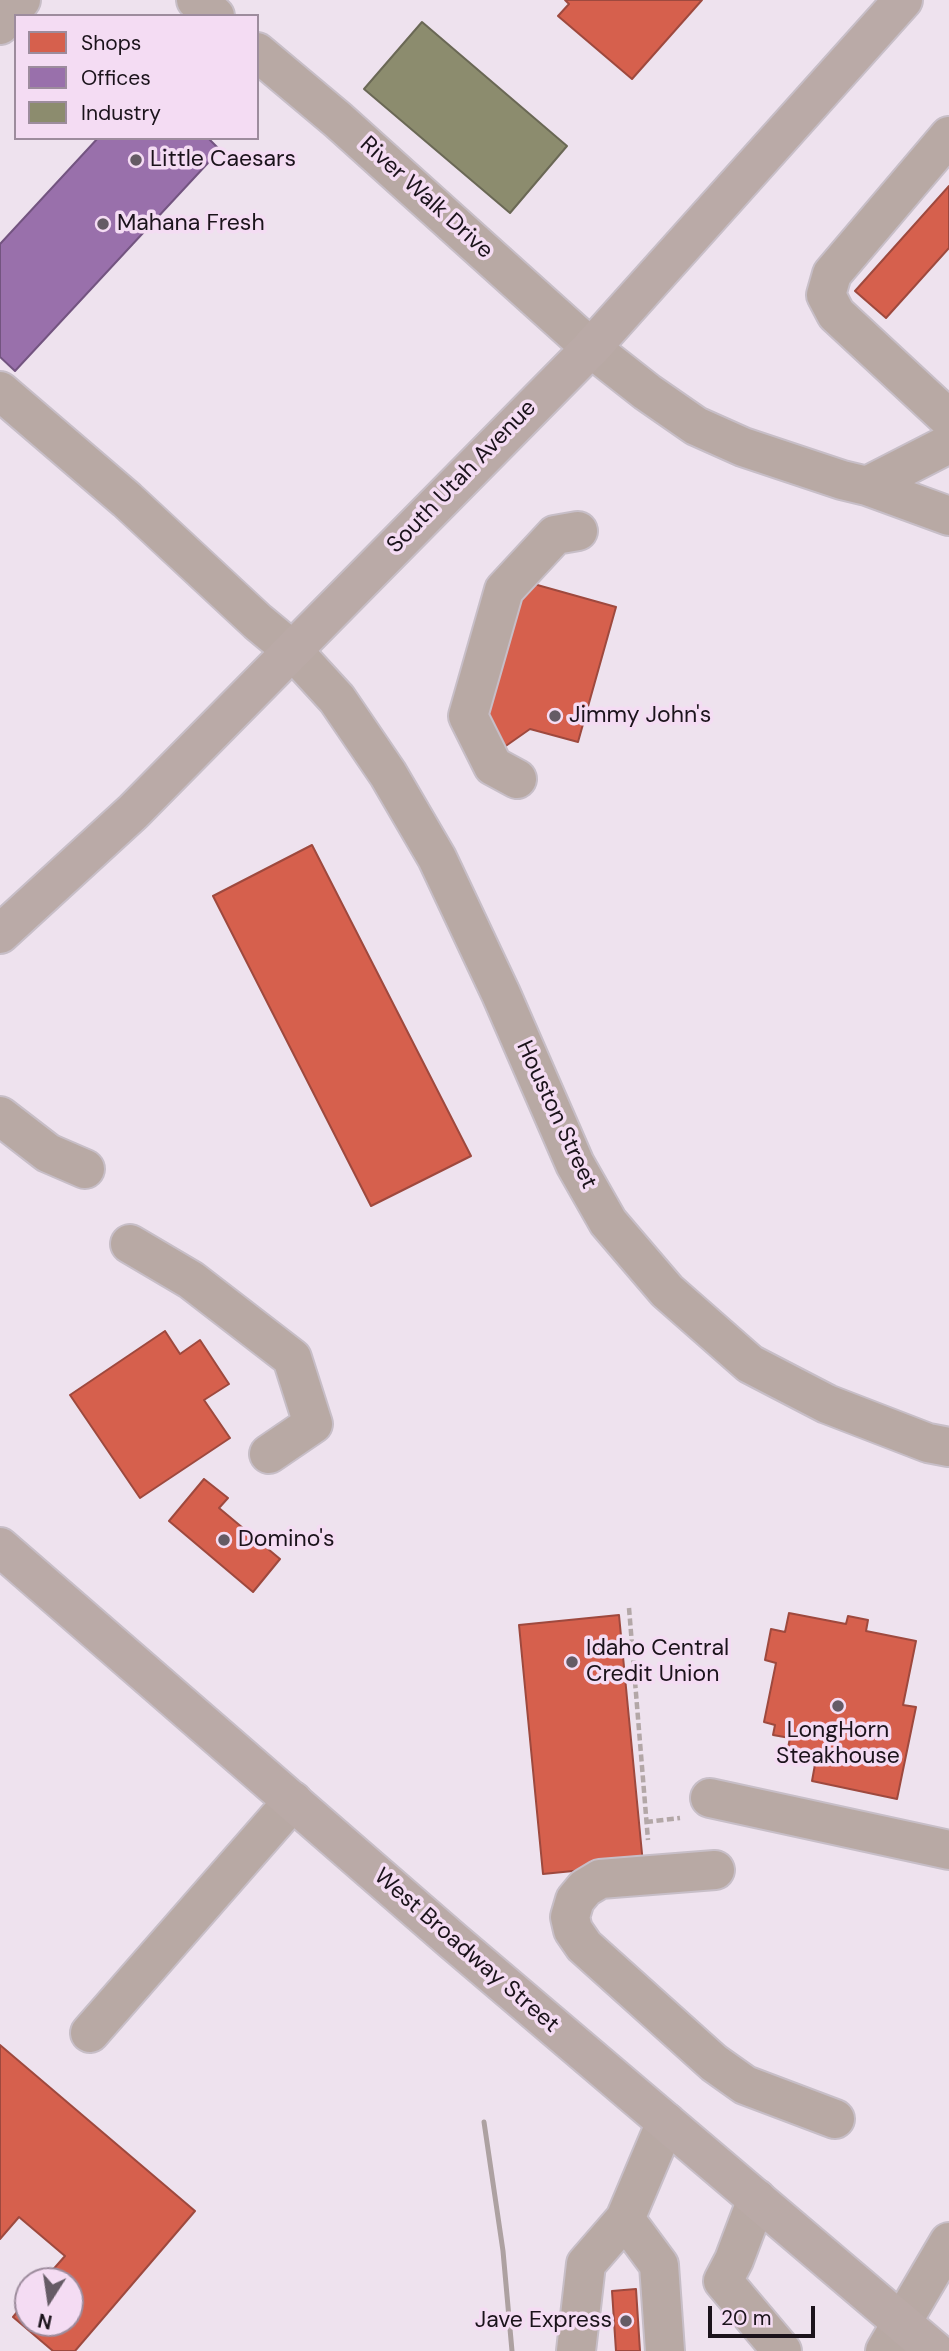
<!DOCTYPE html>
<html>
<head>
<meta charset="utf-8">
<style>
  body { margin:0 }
  #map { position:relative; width:949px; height:2351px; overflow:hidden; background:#eee2ee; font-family:"DM Sans",sans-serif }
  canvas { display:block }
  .legend { position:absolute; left:14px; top:14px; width:245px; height:126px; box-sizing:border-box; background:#f4dcf3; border:2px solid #9d8c9d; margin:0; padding:9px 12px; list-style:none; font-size:21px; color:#1b131b }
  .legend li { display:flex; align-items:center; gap:14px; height:35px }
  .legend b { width:35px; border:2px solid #9d8c9d }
  .north { position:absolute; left:14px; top:2267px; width:70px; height:70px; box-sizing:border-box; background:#f4dcf3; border:2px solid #9d8c9d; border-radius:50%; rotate:192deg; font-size:19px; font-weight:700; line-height:28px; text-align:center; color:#1b131b }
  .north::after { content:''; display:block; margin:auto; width:24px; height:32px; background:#655b65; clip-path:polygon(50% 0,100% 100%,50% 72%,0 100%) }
  .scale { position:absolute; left:708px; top:2306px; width:107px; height:32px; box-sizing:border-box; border:4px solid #1b131b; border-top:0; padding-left:9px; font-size:21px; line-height:24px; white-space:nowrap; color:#1b131b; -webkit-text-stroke:5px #f4dcf3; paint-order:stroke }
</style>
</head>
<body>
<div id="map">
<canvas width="949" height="2351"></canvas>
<ul class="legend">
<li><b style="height:19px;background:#d6604d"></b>Shops</li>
<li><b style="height:19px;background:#9970ab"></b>Offices</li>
<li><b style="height:19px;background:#8c8c6e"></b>Industry</li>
</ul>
<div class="north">N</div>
<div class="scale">20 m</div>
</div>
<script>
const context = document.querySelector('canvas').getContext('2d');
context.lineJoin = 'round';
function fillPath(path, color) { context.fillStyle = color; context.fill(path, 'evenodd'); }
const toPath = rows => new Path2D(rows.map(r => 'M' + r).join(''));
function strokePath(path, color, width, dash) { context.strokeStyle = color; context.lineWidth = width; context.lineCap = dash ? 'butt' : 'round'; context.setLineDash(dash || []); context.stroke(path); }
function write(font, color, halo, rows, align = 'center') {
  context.font = font + ' "DM Sans",sans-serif'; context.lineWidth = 7; context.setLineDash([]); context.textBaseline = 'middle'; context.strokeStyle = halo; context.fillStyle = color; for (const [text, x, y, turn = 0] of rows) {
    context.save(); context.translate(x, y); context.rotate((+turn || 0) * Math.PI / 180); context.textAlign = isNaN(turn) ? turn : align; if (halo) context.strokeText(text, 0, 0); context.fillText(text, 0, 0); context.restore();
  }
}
const shops = toPath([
  [565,0,702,0,632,79,558,16,569,4,565,0],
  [949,186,949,248,886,318,855,291,949,186],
  [523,581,616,607,578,742,530,729,500,750,482,725,523,581],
  [312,845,471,1156,371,1206,213,896,312,845],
  [165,1331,180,1354,200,1340,229,1384,204,1400,230,1438,140,1498,70,1395,165,1331],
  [204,1479,228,1498,219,1508,280,1559,253,1592,169,1521,204,1479],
  [789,1613,846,1624,848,1616,868,1620,866,1631,916,1641,903,1705,916,1707,897,1799,812,1781,816,1759,787,1753,790,1738,773,1735,775,1725,764,1722,776,1663,765,1660,771,1629,785,1632,789,1613],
  [619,1615,643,1864,543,1874,519,1625,619,1615],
  [0,2045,195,2211,75,2351,53,2351,13,2317,28,2299,28,2323,70,2323,70,2281,43,2281,65,2256,19,2217,0,2239,0,2045],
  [636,2289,640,2351,616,2351,612,2291,636,2289]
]);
fillPath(shops, '#d6604d');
strokePath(shops, '#9e493e', 2);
const offices = toPath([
  [98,138,208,138,220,150,15,371,0,357,0,244,98,138]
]);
fillPath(offices, '#9970ab');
strokePath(offices, '#735480', 2);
const industry = toPath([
  [422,22,567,146,510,213,364,89,422,22]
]);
fillPath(industry, '#8c8c6e');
strokePath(industry, '#6a6855', 2);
const minor = toPath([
  [196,0,215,16],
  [0,25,21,0],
  [257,52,338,120,591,348,647,392,696,426,743,447,842,480,867,486,949,516],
  [949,136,832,274,826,295,836,314,949,419],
  [0,391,127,500,258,622,293,651,337,699,388,774,437,858,501,994,575,1164,608,1222,667,1291,750,1364,827,1404,928,1443,949,1447],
  [867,486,949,444],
  [517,779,493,766,468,716,504,590,555,535,578,531],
  [0,1116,48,1153,85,1169],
  [130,1244,191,1280,292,1358,313,1424,269,1454],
  [710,1798,949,1850],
  [715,1870,600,1879,585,1888,575,1900,570,1917,573,1930,584,1946,714,2063,745,2085,835,2119],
  [90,2033,293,1801],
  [757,2199,734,2260,723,2281,782,2351],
  [625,2219,659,2265,665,2351],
  [576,2351,586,2264,625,2219,666,2122],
  [885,2351,949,2242]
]);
const major = toPath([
  [0,934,133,812,591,348,903,0],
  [0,1547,453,1941,935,2351]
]);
strokePath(minor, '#c7bec7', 42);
strokePath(major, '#c7bec7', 42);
strokePath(toPath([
  [629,1608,648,1840],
  [646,1822,680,1818]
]), '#b3a7a7', 4.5, [7, 3.5]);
strokePath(minor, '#b8a9a4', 38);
strokePath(major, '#baaaa7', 38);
strokePath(toPath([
  [484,2122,503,2251,512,2351]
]), '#ada1a1', 5);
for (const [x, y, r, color] of [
  [136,160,7,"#655b65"],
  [103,224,7,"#655b65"],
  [555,716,7,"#655b65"],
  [224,1540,7,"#655b65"],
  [572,1662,7,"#655b65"],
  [838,1706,7,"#655b65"],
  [626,2321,7,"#655b65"]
]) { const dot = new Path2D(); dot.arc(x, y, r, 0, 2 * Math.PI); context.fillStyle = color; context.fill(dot); strokePath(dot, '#f4dcf3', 2.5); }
write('23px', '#1b131b', '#f4dcf3', [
  ["Little Caesars",150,160],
  ["Mahana Fresh",117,224],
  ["Jimmy John's",569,716],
  ["Domino's",238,1540],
  ["Idaho Central",586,1649],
  ["Credit Union",586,1675],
  ["LongHorn",838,1731,"center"],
  ["Steakhouse",838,1757,"center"],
  ["Jave Express",612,2321,"right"]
], 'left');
write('23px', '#1b131b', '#f4dcf3', [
  ["River Walk Drive",426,198,42],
  ["South Utah Avenue",462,477,-46],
  ["Houston Street",556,1115,65],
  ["West Broadway Street",466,1951,41]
]);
</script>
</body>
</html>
